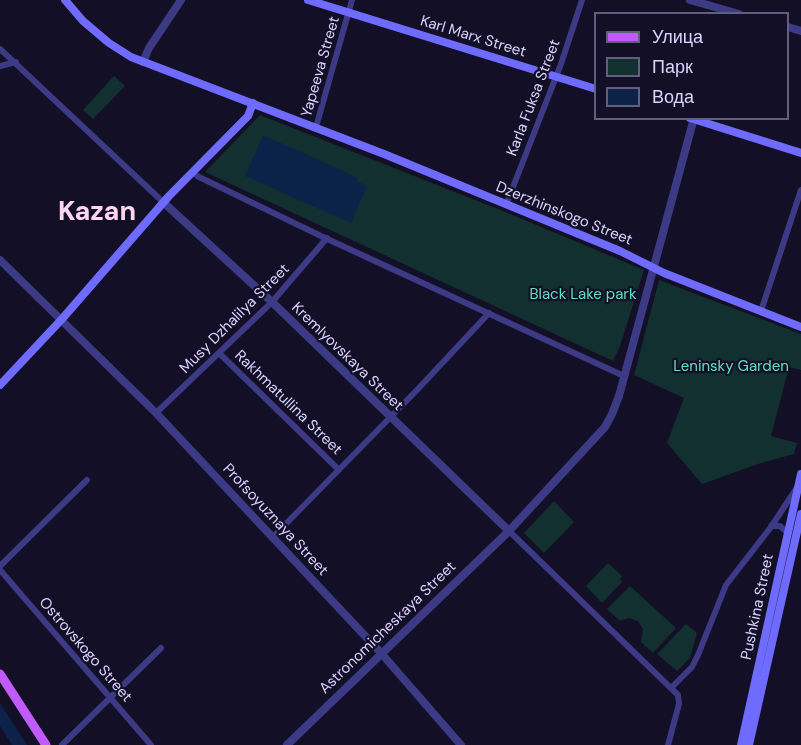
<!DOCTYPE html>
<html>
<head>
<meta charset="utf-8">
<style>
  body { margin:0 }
  #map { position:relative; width:801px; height:745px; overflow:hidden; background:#130f26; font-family:"DM Sans",sans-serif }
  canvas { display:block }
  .legend { position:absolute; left:594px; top:12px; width:195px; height:108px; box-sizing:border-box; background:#130f26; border:2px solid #625e7d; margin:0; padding:8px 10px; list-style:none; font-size:18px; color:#d9d4ff }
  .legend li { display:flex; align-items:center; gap:12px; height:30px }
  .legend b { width:30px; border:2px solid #625e7d }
</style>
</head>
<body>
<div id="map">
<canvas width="801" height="745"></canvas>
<ul class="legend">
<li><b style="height:8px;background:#c25bff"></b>Улица</li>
<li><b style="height:16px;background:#12302f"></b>Парк</li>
<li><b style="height:16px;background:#0c2248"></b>Вода</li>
</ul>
</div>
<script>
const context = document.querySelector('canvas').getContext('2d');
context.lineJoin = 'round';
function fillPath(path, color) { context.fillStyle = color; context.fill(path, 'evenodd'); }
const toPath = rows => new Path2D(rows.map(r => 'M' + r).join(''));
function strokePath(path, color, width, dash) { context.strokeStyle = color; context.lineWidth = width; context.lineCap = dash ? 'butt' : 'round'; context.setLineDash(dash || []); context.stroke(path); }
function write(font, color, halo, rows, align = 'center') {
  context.font = font + ' "DM Sans",sans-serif'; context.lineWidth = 4.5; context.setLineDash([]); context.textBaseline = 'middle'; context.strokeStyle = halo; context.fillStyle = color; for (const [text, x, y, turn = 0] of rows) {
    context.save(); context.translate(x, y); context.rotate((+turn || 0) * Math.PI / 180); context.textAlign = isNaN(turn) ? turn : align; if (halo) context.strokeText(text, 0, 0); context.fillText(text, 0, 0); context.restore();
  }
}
fillPath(toPath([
  [114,76,125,86,93,119,83,110],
  [260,115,503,211,644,270,620,346,613,361,205,172],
  [659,280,801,334,801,370,789,367,771,436,797,443,794,454,761,463,702,484,667,443,684,398,634,375],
  [554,501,574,522,544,553,524,533],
  [608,563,622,576,620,579,622,582,602,603,586,586],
  [630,586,676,628,653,653,641,642,643,629,638,621,629,618,620,621,607,609],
  [686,624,697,633,690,658,677,671,657,654]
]), '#12302f');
fillPath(toPath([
  [263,135,348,173,348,174,357,178,356,181,367,186,351,223,245,176],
  [0,703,27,745,12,745,0,726]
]), '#0c2248');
strokePath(toPath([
  [0,49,163,202],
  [0,66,16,62],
  [316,127,352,0],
  [193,172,197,176,323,237,624,376],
  [506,205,561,64,582,0],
  [761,311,801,190],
  [220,354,339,470],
  [156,413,272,302,327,238],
  [771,526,780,526,788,533],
  [509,531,678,695,679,704,668,745],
  [272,538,417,390,489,313],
  [0,566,87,480],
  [0,570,151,745],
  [672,687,692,667,698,655,726,585,771,527,796,489],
  [62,745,161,648]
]), '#3d3a85', 6);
strokePath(toPath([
  [690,0,739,14],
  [788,27,801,31],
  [143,62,149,48,181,0],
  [163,202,272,302,509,531],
  [0,260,156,413,381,653,461,745],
  [287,745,509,531,605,427,612,414,619,396,694,118]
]), '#3d3a85', 8);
strokePath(toPath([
  [65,0,83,21,109,43,131,57,384,154,620,251,664,273,801,327],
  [308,0,596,89],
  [690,118,801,153],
  [0,385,62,319,169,196,248,116,253,103],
  [741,745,801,474],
  [749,745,801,514]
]), '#6f6bff', 8);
strokePath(toPath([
  [0,674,46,745]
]), '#c25bff', 9);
write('15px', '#d9d4ff', '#130f26', [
  ["Karl Marx Street",473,37,17],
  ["Yapeeva Street",321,67,-74],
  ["Karla Fuksa Street",534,98,-69],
  ["Dzerzhinskogo Street",564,214,22],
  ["Musy Dzhalilya Street",235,319,-45],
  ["Kremlyovskaya Street",347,357,44],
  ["Rakhmatullina Street",288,403,44],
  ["Profsoyuznaya Street",275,520,47],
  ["Pushkina Street",758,607,-78],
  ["Astronomicheskaya Street",388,628,-44],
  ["Ostrovskogo Street",85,650,49]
]);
write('15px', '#5fe0c0', '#130f26', [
  ["Black Lake park",583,295],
  ["Leninsky Garden",731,367]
]);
write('bold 27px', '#ffd6f0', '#130f26', [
  ["Kazan",97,213]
]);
</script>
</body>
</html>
